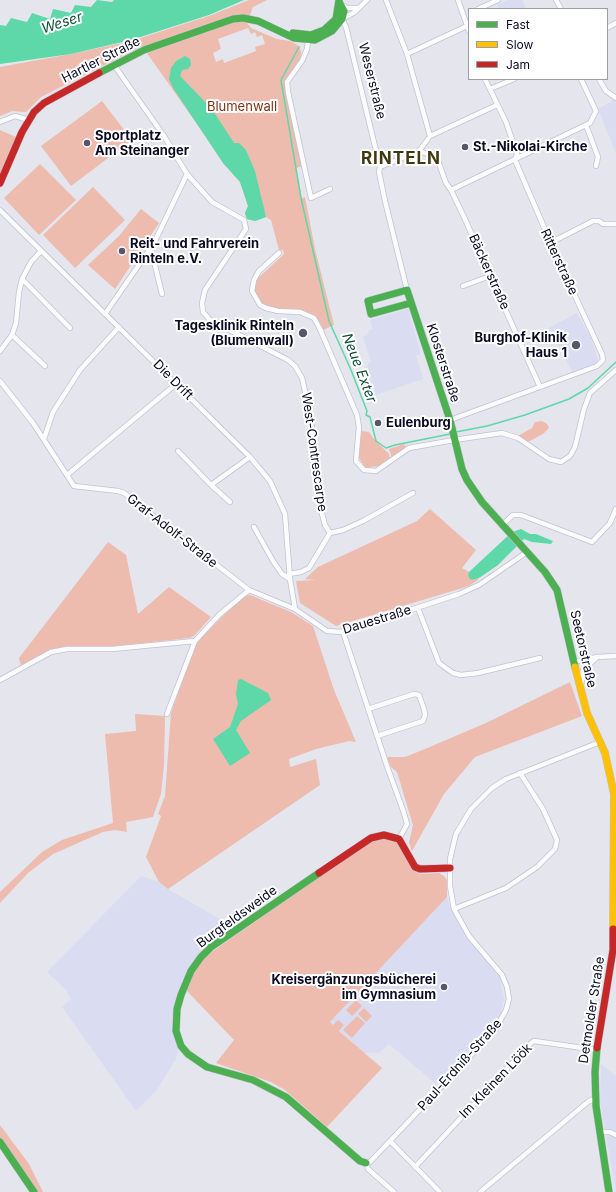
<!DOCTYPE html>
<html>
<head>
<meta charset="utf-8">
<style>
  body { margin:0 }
  #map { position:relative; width:616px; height:1192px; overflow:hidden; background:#e4e5ed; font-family:Inter,sans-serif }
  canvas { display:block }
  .legend { position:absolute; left:468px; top:8px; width:140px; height:72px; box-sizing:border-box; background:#fff; border:1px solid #9d9da7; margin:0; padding:5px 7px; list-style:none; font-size:12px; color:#0a0a23 }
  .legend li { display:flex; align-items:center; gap:8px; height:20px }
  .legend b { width:20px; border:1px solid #9d9da7 }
</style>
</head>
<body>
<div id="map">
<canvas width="616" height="1192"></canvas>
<ul class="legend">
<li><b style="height:5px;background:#4caf50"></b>Fast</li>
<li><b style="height:5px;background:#ffc107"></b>Slow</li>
<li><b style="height:5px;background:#c62828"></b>Jam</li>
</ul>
</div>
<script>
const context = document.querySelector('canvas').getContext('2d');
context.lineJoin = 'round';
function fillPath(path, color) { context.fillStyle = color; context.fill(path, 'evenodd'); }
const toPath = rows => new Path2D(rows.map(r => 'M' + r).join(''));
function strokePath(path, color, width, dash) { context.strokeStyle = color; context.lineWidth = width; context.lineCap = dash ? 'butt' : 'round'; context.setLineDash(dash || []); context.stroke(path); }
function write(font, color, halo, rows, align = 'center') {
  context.font = font + ' Inter,sans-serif'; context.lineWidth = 4; context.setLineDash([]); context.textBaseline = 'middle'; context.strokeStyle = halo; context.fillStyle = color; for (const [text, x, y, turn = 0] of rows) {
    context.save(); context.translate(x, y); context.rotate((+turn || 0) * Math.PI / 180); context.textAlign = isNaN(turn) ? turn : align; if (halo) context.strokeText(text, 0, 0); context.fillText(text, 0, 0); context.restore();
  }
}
fillPath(toPath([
  [508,0,522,0,526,9,499,9,497,5],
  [614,100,616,101,616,153,598,109],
  [408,309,421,354,416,356,423,379,376,395,366,367,368,366,368,363,371,362,363,337,369,334,368,331,373,329,370,320],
  [577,313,591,338,598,359,596,363,573,373,549,328],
  [141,876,159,882,168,889,232,926,201,952,186,971,173,1010,172,1027,178,1051,176,1059,156,1091,136,1111,62,1007,71,999,66,990,47,972],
  [447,897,451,909,462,929,500,978,504,999,500,1016,494,1026,443,1080,436,1084,389,1044,379,1053,364,1053,330,1022],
  [601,1064,616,1076,616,1192,600,1102]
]), '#dadcf2');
fillPath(toPath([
  [249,0,267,0,253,7,247,23,251,28,277,39,290,41,299,46,301,52,300,62,286,80,286,89,302,166,296,168,302,198,305,197,315,249,334,325,321,331,308,314,266,308,255,298,252,290,255,281,284,254,283,250,279,250,271,220,266,217,255,221,247,219,245,213,248,206,240,182,223,163,211,144,142,46,41,97,26,112,12,111,0,116,0,67,71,54,131,41,209,16],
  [248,28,251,34,255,32,257,37,262,35,265,44,255,47,256,51,224,63,223,59,216,62,213,53,221,49,218,39],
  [102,101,132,140,71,186,41,146],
  [0,130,16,137,0,174],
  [40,164,76,200,39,235,4,198],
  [93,187,125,220,75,268,43,235],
  [141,209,159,223,115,289,88,265,119,236],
  [542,421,547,424,549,428,543,434,528,442,518,436,532,428,535,422],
  [361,431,369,432,373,438,389,454,390,458,378,466,366,468,359,458],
  [404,444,406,448,392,458,389,449],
  [430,509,476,550,462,568,469,572,468,575,472,580,477,578,478,580,469,586,336,626,300,603,296,581,316,580,305,579,318,567,417,521],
  [108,542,126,555,138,614,169,587,211,617,194,636,189,638,97,648,68,647,37,656,21,666,19,658],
  [250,595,291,612,313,626,334,690,356,742,349,741,316,749,289,759,290,767,316,759,320,785,168,889,159,882,146,857,161,816,158,814,165,796,171,713,196,643,227,612,245,596],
  [570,682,582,716,475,757,444,794,412,851,409,843,413,825,397,772,391,767,387,757,405,757,425,749,486,723],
  [135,714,165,716,164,765,161,794,153,817,126,822,127,832,115,830,103,832,53,854,28,873,0,903,0,892,42,852,62,840,113,823,105,734,136,731],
  [381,839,392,839,399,844,413,868,420,874,439,873,444,876,447,880,447,897,330,1022,333,1025,338,1020,344,1025,339,1031,382,1068,327,1127,285,1090,271,1082,216,1063,234,1040,186,990,193,974,206,956,372,840],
  [356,1000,362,1006,352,1016,346,1010],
  [364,1008,372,1016,366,1022,358,1014],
  [357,1016,365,1023,352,1038,343,1030],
  [0,1125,29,1164,43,1192,33,1192,0,1147]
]), '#edbcae');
fillPath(toPath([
  [97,0,112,2,114,0,244,0,209,15,131,40,71,54,0,64,0,25,6,26,11,18,27,22,32,13,50,19,53,9,71,13,75,5,91,7],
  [185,56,190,59,191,65,188,69,182,70,180,76,212,109,234,143,239,143,246,150,255,171,266,217,255,221,247,219,245,213,248,206,240,182,223,163,173,88,169,79,171,68,176,61],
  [521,529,530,534,536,534,553,541,551,544,532,542,524,539,498,565,479,578,472,580,470,579,468,575,469,572,512,532],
  [241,679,268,693,271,700,241,721,236,730,250,753,230,766,213,739,230,727,238,704,236,694,238,680]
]), '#5ed8a9');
strokePath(toPath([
  [299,47,281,80,301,198,329,321,351,370,367,411,366,415,370,417,376,441,386,448,395,445,450,434],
  [456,432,487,426,525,415,569,399,588,388,616,362]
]), '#5ed8a9', 1.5);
const street = toPath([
  [367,0,355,12,342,19,346,27,380,167,379,172,385,201,407,290],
  [386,0,407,54,430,136,497,105],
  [458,0,469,31],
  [556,0,561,9],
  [342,5,347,8,358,8],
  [478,9,498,0],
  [607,28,616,23],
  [308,41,307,49,302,61,287,82,288,92,311,198,330,189],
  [407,54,467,26],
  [114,65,164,136,187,174,212,202,244,220,246,229,205,290,202,303,203,312,210,320,288,360,295,366,302,378,311,418,318,499,325,525,330,533],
  [485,79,506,122,517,154,515,160],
  [599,79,606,91,616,98],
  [490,89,514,79],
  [0,122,15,116,29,120],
  [586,125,598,157,596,166],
  [419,151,433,156],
  [414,153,418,163],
  [437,158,446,183,451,190,464,217,540,387],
  [380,167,419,151,428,139],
  [451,190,590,123,596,111,581,79],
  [0,210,250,457,270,481,285,514,290,579,295,609],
  [550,243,593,221,599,221,603,224,616,224],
  [151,249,162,294],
  [279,253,259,271,254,280,252,291,260,305,266,308,278,311,300,312,314,318,320,329,357,415,359,427,356,461,364,470,376,471,409,448,454,440,502,433,518,438,549,459,561,462,570,456,575,447,584,409,590,393,616,370],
  [22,279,70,328],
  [463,286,490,276],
  [105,314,154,243,187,174],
  [12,335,45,366],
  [0,351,12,335,16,323,19,292,22,279,31,262,41,251],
  [0,381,33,423,74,486,118,491,124,493,249,590],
  [450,420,597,366,603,360,602,354,556,255,515,160],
  [44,439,53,412,80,370,119,327],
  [178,451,211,485,250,457],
  [67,475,176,384],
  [211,485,230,502],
  [502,525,513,515,521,515,592,542,610,523,616,509],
  [254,527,273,561,282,574,290,579],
  [330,533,343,530,363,521,413,493],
  [289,574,301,572,309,568,330,533],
  [418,608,439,663,453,673,461,675,478,673,540,658],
  [343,632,387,766,404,813,407,824,399,839],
  [573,662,597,657,616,656],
  [0,680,51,652,67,649,112,649,195,641,219,615,249,590,295,609,327,631,343,632,459,594,479,585,527,552],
  [581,685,583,670,597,657],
  [368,709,414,694,419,695,424,709,425,715,423,721,377,736],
  [167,714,195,641],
  [454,909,506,888,537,867,555,849,557,840,543,809,520,773],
  [600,1132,610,1132,616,1135],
  [390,1141,440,1192],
  [415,1167,531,1043,534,1041,597,1050],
  [394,1192,368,1169,366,1163,370,1162,390,1141,495,1030,506,1010,509,999,507,987,502,975,469,936,454,909,450,886,450,859,456,834,471,809,492,788,506,779,600,742],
  [480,1192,589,1101,595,1099]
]);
const fast = toPath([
  [293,33,311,35,324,30,336,19,339,0],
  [99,73,144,50,233,19,243,18,258,21,294,38,315,40,332,31,342,19,344,11,339,2],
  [411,303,371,314,368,301,407,290,450,420,462,469,467,480,482,502,545,572,557,590,575,667],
  [319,873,211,947,201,957,191,971,181,995,177,1009,176,1031,181,1046,188,1054,207,1067,253,1080,286,1097,360,1161,366,1163],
  [597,1048,595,1072,596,1106,609,1192],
  [0,1142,34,1192]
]);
const slow = toPath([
  [575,667,587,713,605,753,614,794,613,929]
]);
const jam = toPath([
  [0,183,22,132,34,112,44,103,99,73],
  [319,873,371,838,384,835,399,839,415,867,420,869,450,868],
  [597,1048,613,950,613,929]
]);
strokePath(street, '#c0c2d4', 6);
strokePath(fast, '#c0c2d4', 8);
strokePath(slow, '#c0c2d4', 8);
strokePath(jam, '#c0c2d4', 8);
strokePath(street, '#fbfbfc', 4.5);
strokePath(fast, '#4caf50', 7);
strokePath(slow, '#ffc107', 7);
strokePath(jam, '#c62828', 7);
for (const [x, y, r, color] of [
  [87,143,4,"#56576a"],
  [465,147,4,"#56576a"],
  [122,251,4,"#56576a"],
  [303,333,5,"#56576a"],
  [576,345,5,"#56576a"],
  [378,423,4,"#56576a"],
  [444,987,4,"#56576a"]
]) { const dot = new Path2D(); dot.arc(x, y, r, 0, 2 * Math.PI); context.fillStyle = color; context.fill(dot); strokePath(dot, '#fff', 1.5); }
write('13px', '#0a0a23', '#fff', [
  ["Hartler Straße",101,60,-27],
  ["Weserstraße",372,81,76],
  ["Ritterstraße",559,262,65],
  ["Bäckerstraße",489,272,66],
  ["Klosterstraße",443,363,72],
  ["Die Drift",173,380,45],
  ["West-Contrescarpe",314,452,82],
  ["Graf-Adolf-Straße",172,531,38],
  ["Dauestraße",377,620,-17],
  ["Seetorstraße",583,649,77],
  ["Burgfeldsweide",237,917,-36],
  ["Detmolder Straße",592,1010,-81],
  ["Paul-Erdniß-Straße",460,1065,-48],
  ["Im Kleinen Löök",496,1081,-46]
]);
write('13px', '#813012', '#fff', [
  ["Blumenwall",242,107]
]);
write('bold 13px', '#0a0a23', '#fff', [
  ["Sportplatz",95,136],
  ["Am Steinanger",95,151],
  ["St.-Nikolai-Kirche",473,147],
  ["Reit- und Fahrverein",130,244],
  ["Rinteln e.V.",130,259],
  ["Tagesklinik Rinteln",294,326,"right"],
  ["(Blumenwall)",294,341,"right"],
  ["Burghof-Klinik",567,338,"right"],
  ["Haus 1",567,353,"right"],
  ["Eulenburg",386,423],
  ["Kreisergänzungsbücherei",436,980,"right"],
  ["im Gymnasium",436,995,"right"]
], 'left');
write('italic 14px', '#0e4f33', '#fff', [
  ["Weser",62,23,-18],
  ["Neue Exter",359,368,69]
]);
context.letterSpacing = '1px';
write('bold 17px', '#40390f', '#fff', [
  ["RINTELN",401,159]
]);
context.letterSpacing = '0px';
</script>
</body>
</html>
